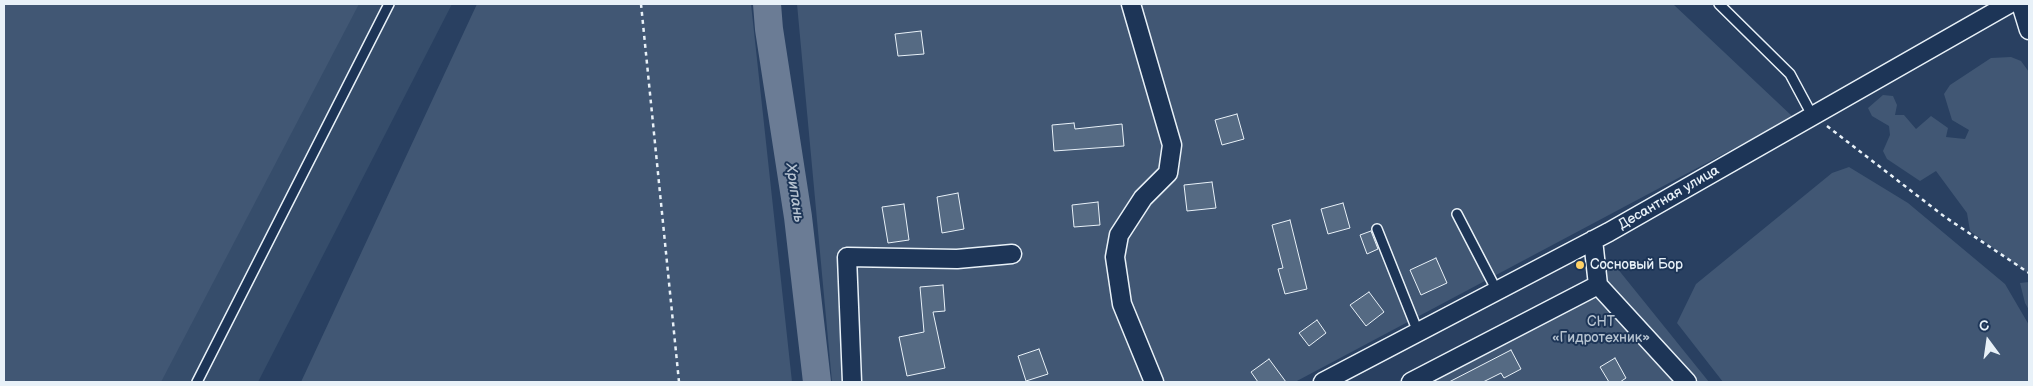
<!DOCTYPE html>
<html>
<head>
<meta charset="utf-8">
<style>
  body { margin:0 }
  #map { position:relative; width:2033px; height:386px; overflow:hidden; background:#294061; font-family:"Balsamiq Sans",sans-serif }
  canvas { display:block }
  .frame { position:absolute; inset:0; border:5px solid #e8f1f8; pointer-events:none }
  .north { position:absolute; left:1963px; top:316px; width:50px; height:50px; -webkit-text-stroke:4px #1d3557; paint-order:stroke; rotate:346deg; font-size:14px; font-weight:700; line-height:20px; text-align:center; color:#e8f1f8 }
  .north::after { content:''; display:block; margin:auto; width:18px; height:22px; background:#e8f1f8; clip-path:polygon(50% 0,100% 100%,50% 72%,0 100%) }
</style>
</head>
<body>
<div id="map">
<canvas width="2033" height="386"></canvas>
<div class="frame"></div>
<div class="north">С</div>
</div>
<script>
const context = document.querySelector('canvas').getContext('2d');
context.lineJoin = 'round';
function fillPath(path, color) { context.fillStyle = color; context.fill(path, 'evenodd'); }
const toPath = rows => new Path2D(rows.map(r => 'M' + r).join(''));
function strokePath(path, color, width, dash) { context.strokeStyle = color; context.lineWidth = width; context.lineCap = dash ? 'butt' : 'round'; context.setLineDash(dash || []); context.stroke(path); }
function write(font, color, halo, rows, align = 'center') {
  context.font = font + ' "Balsamiq Sans",sans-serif'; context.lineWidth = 4; context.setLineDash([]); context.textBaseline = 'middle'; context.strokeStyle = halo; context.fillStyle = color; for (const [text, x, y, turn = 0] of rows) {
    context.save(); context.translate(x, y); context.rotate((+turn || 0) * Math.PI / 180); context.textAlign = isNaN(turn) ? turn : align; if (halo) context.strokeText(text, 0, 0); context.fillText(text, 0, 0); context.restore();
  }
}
fillPath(toPath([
  [4,4,452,4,258,382,4,382]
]), '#364d6b');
fillPath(toPath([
  [4,4,359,4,161,382,4,382],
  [477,4,751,4,792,382,301,382],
  [797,4,1673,4,1793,117,1295,382,832,382],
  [2011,57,2021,61,2029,72,2029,274,1970,231,1967,213,1936,171,1920,181,1887,159,1883,151,1890,135,1889,126,1872,116,1868,108,1883,95,1893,96,1897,105,1895,115,1904,115,1916,129,1931,116,1948,128,1946,137,1965,139,1969,130,1952,120,1944,94,1950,85,1991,58],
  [1849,167,1908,203,2005,284,2029,325,2029,382,1723,382,1677,323,1696,284,1832,173],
  [1617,268,1709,382,1397,382,1597,274,1608,269],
  [2029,282,2029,310,2025,303,2020,283]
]), '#415774');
strokePath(toPath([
  [767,4,769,29,798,217,817,382]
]), '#6b7c95', 28);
const building = toPath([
  [921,31,924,54,898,56,895,34,921,31],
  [1237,114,1244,139,1222,145,1215,120,1237,114],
  [1074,123,1075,129,1122,124,1124,146,1054,151,1052,125,1074,123],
  [1212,182,1216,208,1187,211,1184,185,1212,182],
  [958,193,964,229,942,233,937,197,958,193],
  [1098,202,1100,225,1074,227,1072,205,1098,202],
  [1343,203,1350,228,1328,234,1321,209,1343,203],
  [904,204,909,240,888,243,882,207,904,204],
  [1290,220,1307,289,1285,294,1278,269,1283,268,1272,225,1290,220],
  [1371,231,1378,249,1367,254,1360,235,1371,231],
  [1436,258,1447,283,1421,295,1410,270,1436,258],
  [943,285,945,311,933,312,945,368,907,376,899,337,924,332,920,287,943,285],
  [1369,292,1384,312,1366,326,1350,305,1369,292],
  [1317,320,1326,333,1309,346,1299,333,1317,320],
  [1039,349,1048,374,1026,381,1018,356,1039,349],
  [1511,350,1521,369,1504,378,1501,373,1483,382,1449,382,1511,350],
  [1615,358,1626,378,1620,382,1609,382,1600,367,1615,358],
  [1269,359,1286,382,1258,382,1251,372,1269,359]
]);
fillPath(building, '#556a83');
strokePath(building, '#e8f1f8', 1);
const lane = toPath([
  [1719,4,1790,74,1812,115],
  [1457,214,1497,291],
  [1377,229,1418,332],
  [197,382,389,4]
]);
const street = toPath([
  [1131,4,1172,145,1168,173,1143,198,1119,235,1115,257,1122,304,1154,382],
  [2021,4,2029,30],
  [1593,240,1598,285,1687,382],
  [852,382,847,257,957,259,1012,254],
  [1323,382,1609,232,2009,4],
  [1411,382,1598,285]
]);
strokePath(lane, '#e8f1f8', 12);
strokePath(street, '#e8f1f8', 21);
strokePath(toPath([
  [641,4,679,382],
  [1827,126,1945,217,2029,273]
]), '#e8f1f8', 2.5, [4, 4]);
strokePath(lane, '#1d3557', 9);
strokePath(street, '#1d3557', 18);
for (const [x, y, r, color] of [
  [1580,265,5,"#ffd166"]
]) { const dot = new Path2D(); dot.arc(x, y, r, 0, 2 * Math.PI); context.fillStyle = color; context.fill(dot); strokePath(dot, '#1d3557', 2); }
write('14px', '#e8f1f8', '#1d3557', [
  ["Десантная улица",1669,198,-30]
]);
write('14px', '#e8f1f8', '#1d3557', [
  ["Сосновый Бор",1590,265]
], 'left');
write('14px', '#b6c3d0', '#1d3557', [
  ["СНТ",1601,322],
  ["«Гидротехник»",1601,338]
]);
write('italic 15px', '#b6c2d0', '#1d3557', [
  ["Хрипань",794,193,82]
]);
</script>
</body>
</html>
